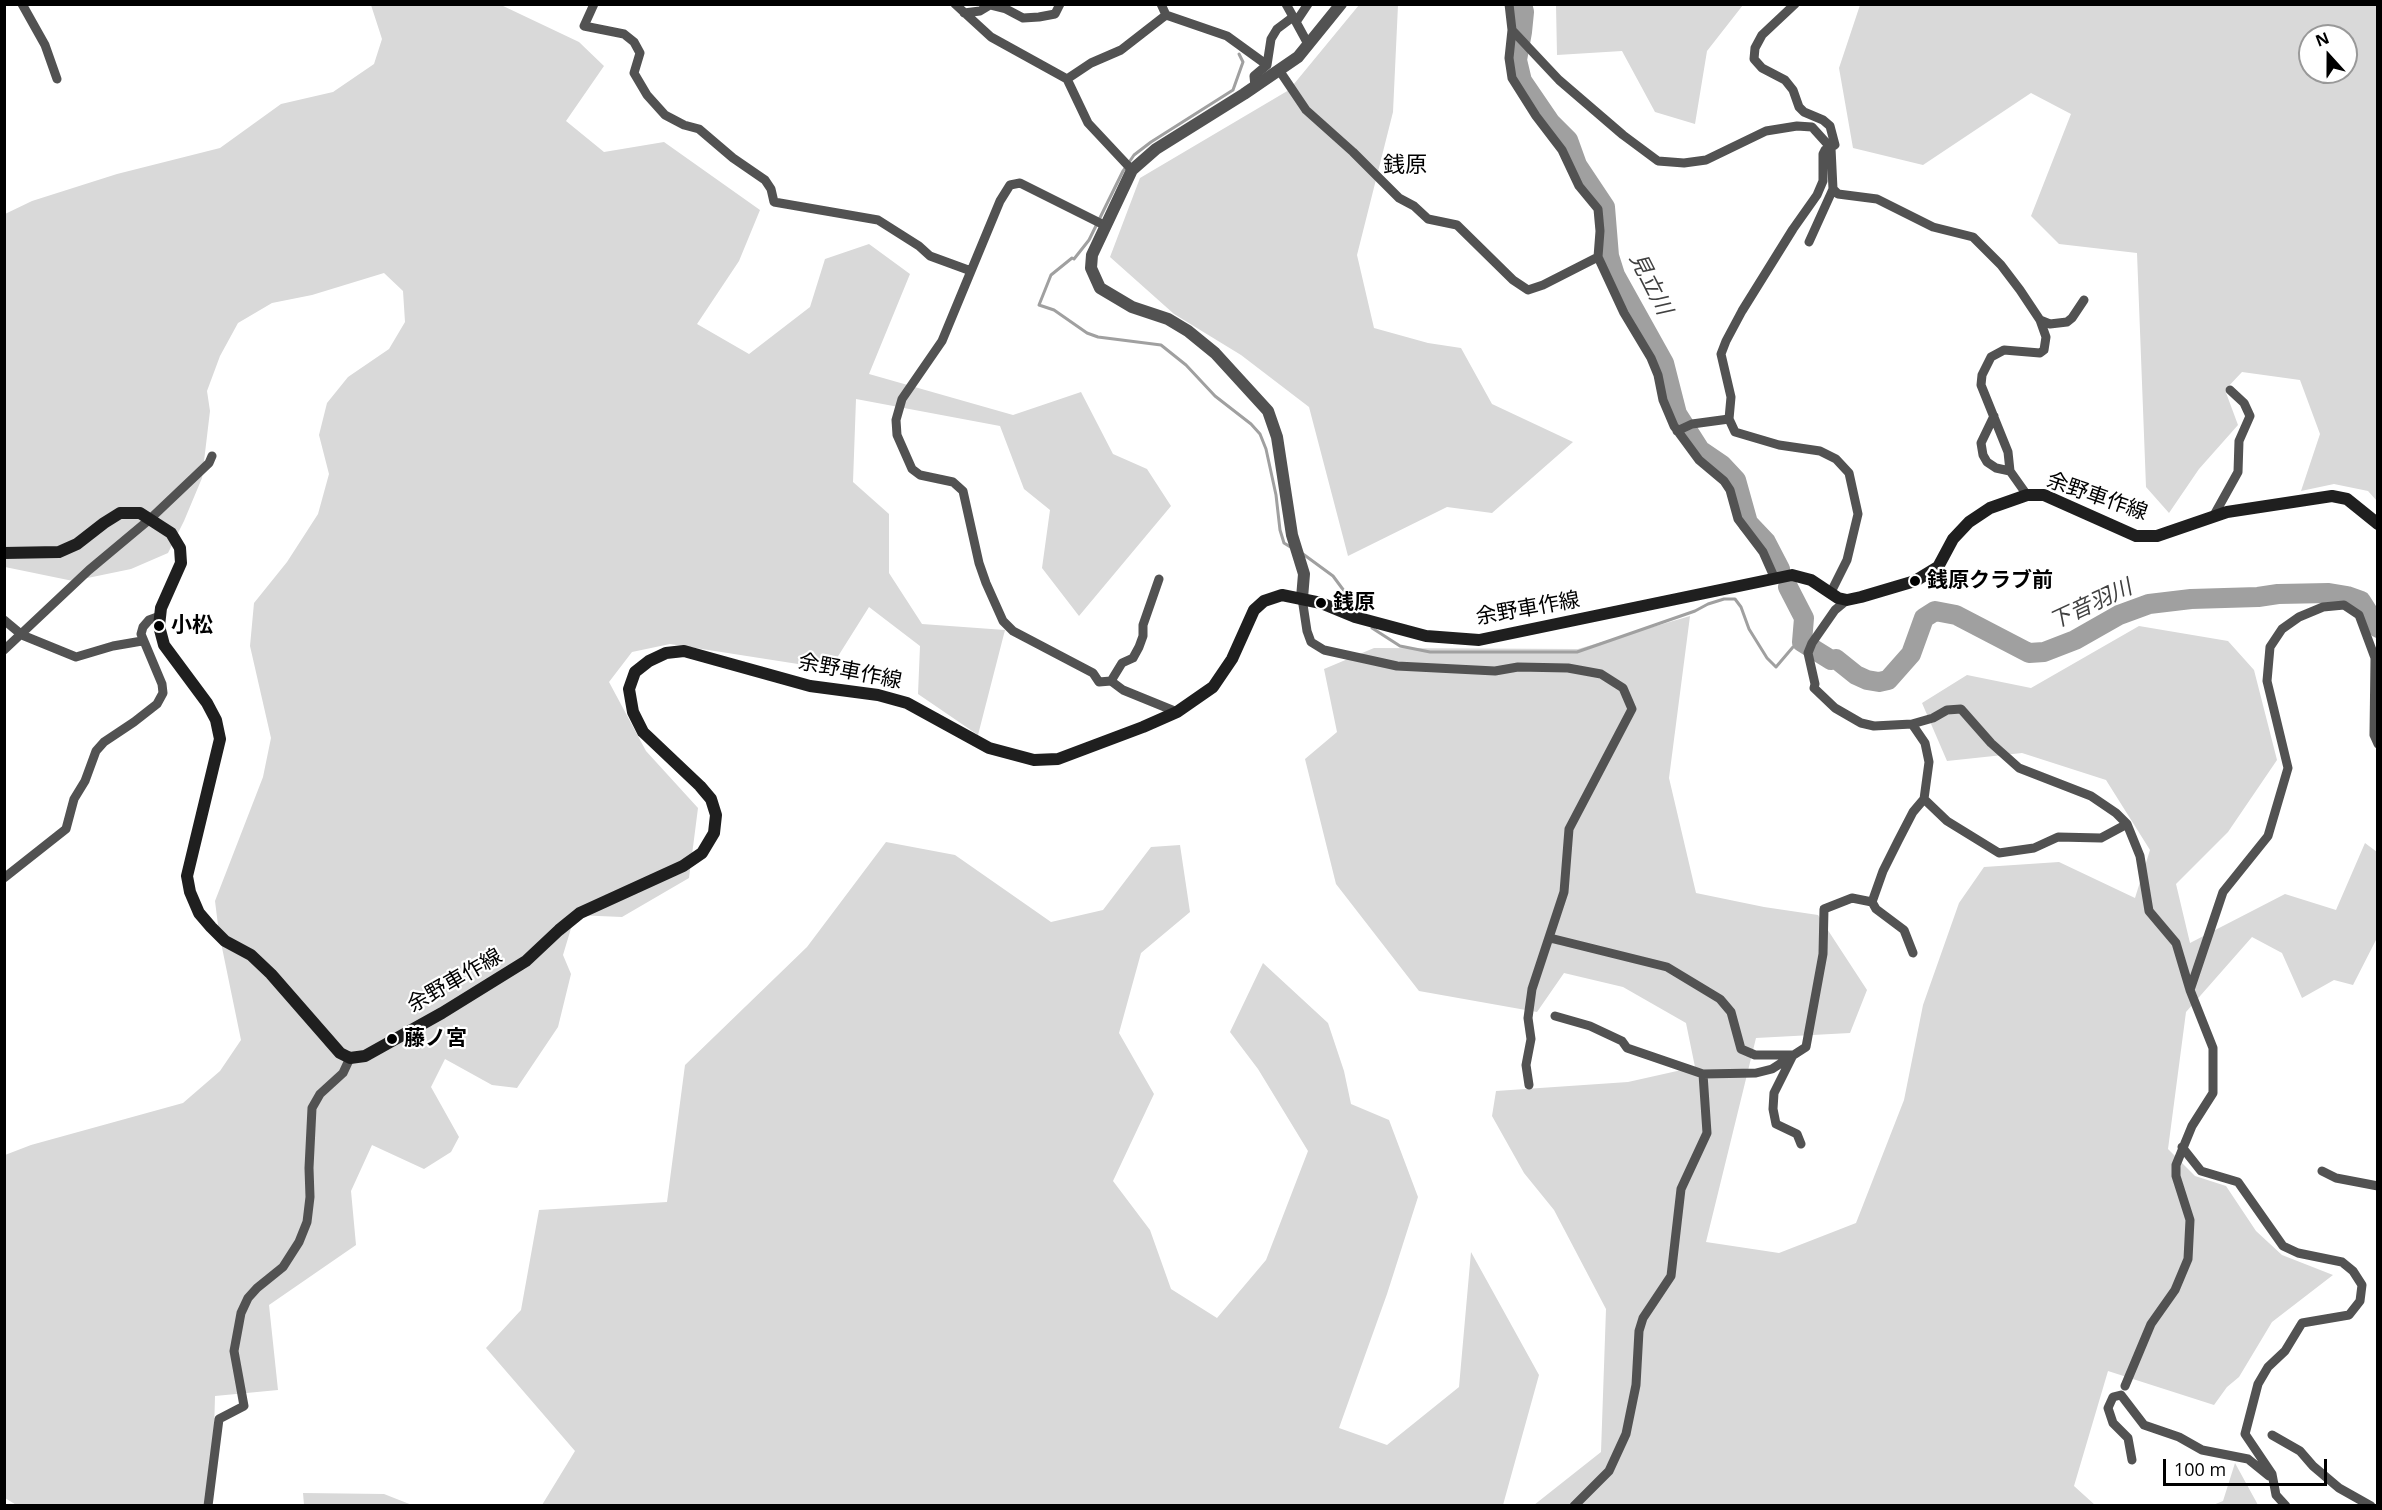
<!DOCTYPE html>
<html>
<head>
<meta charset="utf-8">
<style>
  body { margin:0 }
  #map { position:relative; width:2382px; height:1510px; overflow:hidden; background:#fff; font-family:"Open Sans",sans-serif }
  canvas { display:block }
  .frame { position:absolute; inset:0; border:6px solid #000; pointer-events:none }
  .north { position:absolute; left:2298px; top:24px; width:60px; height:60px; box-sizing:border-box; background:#fff; border:2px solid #999; border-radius:50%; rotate:339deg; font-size:16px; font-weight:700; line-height:24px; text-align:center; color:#000 }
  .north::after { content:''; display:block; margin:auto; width:21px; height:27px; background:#000; clip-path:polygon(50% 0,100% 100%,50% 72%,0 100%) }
  .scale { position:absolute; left:2163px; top:1459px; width:164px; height:27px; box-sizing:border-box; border:3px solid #000; border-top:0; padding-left:8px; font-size:18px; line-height:21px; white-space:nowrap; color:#000; -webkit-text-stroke:4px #fff; paint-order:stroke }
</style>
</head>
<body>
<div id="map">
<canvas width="2382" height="1510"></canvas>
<div class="frame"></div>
<div class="north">N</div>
<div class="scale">100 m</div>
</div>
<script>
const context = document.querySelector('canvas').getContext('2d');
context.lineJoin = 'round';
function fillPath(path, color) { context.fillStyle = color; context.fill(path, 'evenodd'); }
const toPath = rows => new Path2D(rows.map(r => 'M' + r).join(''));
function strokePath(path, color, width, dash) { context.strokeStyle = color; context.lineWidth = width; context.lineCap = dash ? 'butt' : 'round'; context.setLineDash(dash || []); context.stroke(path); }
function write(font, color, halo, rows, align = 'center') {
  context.font = font + ' "Open Sans","Noto Sans JP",sans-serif'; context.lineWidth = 4.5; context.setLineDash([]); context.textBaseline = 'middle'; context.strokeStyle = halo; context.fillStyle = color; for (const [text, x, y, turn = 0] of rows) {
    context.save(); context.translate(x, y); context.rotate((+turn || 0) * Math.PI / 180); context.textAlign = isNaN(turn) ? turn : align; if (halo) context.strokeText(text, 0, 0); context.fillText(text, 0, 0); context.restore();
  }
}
fillPath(toPath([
  [371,5,501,5,579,42,604,66,566,121,604,152,664,142,760,210,739,261,697,324,749,354,810,307,825,259,869,244,910,274,869,374,1013,415,1081,392,1113,454,1147,469,1171,506,1079,616,1042,568,1050,510,1024,489,1000,426,856,399,853,482,889,514,889,573,922,624,1005,630,978,735,918,694,920,646,869,607,830,669,670,644,632,652,609,682,646,751,698,808,689,878,622,917,575,915,563,955,571,974,558,1027,517,1088,492,1085,445,1059,431,1087,459,1137,451,1152,424,1169,372,1145,351,1191,356,1245,269,1305,278,1390,215,1396,212,1505,18,1506,5,1498,5,1155,31,1145,183,1103,220,1071,241,1040,219,933,215,901,263,777,271,738,250,646,254,603,287,562,318,514,329,474,319,435,327,403,348,377,389,349,405,322,403,291,384,273,312,295,272,303,238,323,220,356,207,391,210,411,202,478,184,521,168,553,131,569,73,581,5,567,5,214,32,201,117,174,220,148,281,104,333,92,374,64,382,39],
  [1359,5,1398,5,1393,112,1357,255,1374,328,1428,343,1461,348,1492,404,1573,442,1492,513,1447,507,1348,556,1309,407,1241,355,1174,314,1110,257,1140,178,1289,90],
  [1556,5,1556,4,1743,5,1707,51,1695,124,1655,112,1622,51,1557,55],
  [1860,5,2377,5,2377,501,2368,491,2334,484,2301,491,2320,434,2300,380,2242,372,2225,390,2238,425,2199,469,2169,513,2146,487,2137,253,2059,244,2031,216,2071,114,2031,93,1923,165,1853,148,1839,68],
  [2310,36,2346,36,2346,72,2310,72],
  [1690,616,1669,778,1696,893,1764,907,1818,915,1867,990,1850,1033,1756,1038,1706,1242,1779,1253,1856,1223,1904,1100,1923,1005,1959,903,1984,867,2059,862,2135,898,2150,850,2106,780,2022,753,1947,761,1922,703,1967,675,2031,688,2139,626,2228,641,2254,670,2277,760,2228,832,2176,884,2190,943,2285,894,2336,910,2365,843,2377,852,2377,938,2353,985,2334,980,2302,998,2282,953,2252,937,2186,1012,2168,1149,2195,1176,2226,1186,2256,1231,2282,1255,2333,1275,2272,1322,2239,1377,2227,1387,2214,1405,2108,1371,2074,1486,2095,1505,1534,1505,1601,1452,1606,1309,1554,1210,1524,1173,1492,1116,1496,1091,1628,1082,1695,1067,1686,1023,1623,987,1564,973,1537,1012,1419,991,1336,884,1305,759,1337,732,1324,669,1374,648,1578,649],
  [886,842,955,855,1051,922,1103,910,1151,847,1180,845,1190,912,1141,953,1119,1033,1154,1094,1113,1181,1150,1230,1171,1289,1217,1318,1266,1260,1308,1151,1258,1069,1230,1032,1263,963,1328,1023,1344,1071,1351,1104,1389,1120,1418,1197,1387,1294,1339,1428,1387,1445,1459,1387,1471,1252,1539,1375,1503,1505,542,1505,575,1451,486,1348,521,1310,539,1210,667,1202,685,1065,807,947],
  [2235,1463,2258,1505,2213,1505,2223,1501],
  [303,1493,384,1494,412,1505,304,1505]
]), '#d9d9d9');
strokePath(toPath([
  [1239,54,1243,62,1233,90,1151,142,1134,155,1123,171,1089,240,1074,259,1072,258,1051,275,1039,305,1054,310,1087,333,1098,337,1161,345,1186,365,1215,396,1251,424,1260,434,1266,449,1276,495,1280,530,1284,543,1292,548],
  [1303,554,1333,576,1359,611],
  [1372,628,1400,646,1430,652,1577,652,1695,611,1708,604,1724,599,1735,599,1741,607,1749,629,1767,658,1776,667,1793,647,1802,642]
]), '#a0a0a0', 3);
strokePath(toPath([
  [1522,4,1524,12,1522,32,1517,60,1522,81,1550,122,1568,140,1577,165,1605,207,1609,256,1615,275,1664,363,1677,414,1700,450,1722,465,1736,480,1748,523,1766,542,1780,569],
  [1788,587,1804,618,1802,642,1831,660,1836,659,1856,675,1867,680,1879,682,1888,680,1911,654,1924,618,1935,611,1956,615,2029,653,2044,652,2075,640,2119,615,2149,604,2191,599,2258,597,2278,594,2329,593,2347,596,2361,601,2378,628]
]), '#a0a0a0', 20);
strokePath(toPath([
  [22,4,45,45,57,79],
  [594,4,584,26,624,34,634,42,640,53,634,73,647,95,665,115,684,125,699,129,733,158,765,180,771,189,774,202,878,220,919,246,930,256,971,271,1000,201,1010,185,1020,183,1106,226],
  [955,4,991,37,1067,79,1088,123,1132,170],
  [1161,4,1166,15,1227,36,1267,65,1254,76,1255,87],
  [1286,4,1296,22,1308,4],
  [1509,4,1512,30,1559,80,1623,135,1658,161,1684,163,1706,160,1766,131,1797,126,1812,127,1831,148,1833,189,1838,194,1877,199,1933,227,1973,237,2001,265,2020,290,2040,320,2046,337,2044,350,2040,353,2004,350,1991,357,1982,375,1981,385,2008,452,2010,471,2027,495],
  [1795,4,1762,35,1755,48,1754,59,1762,68,1785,80,1793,90,1799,107,1804,112,1823,120,1830,126,1835,145,1825,150,1823,154,1823,181,1817,195,1793,229,1742,311,1726,341,1721,354,1731,397,1729,419,1735,432,1779,445,1820,451,1836,459,1849,473,1858,514,1847,560,1830,594],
  [964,13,980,11,990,5,1006,9,1023,18,1039,17,1055,14,1060,4],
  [1296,22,1308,44],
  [1512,30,1509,58,1512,78,1536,116,1562,150,1579,186,1598,209,1600,231,1598,257,1624,313,1651,358,1658,375,1663,400,1674,426,1699,460,1724,481,1730,490,1738,519,1763,552,1775,579],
  [1267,65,1271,39,1277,29,1293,17],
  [1279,70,1306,110,1353,152,1399,198,1414,206,1428,219,1457,225,1513,280,1528,290,1543,285,1598,257],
  [1067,79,1091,63,1121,50,1166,15],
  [1809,242,1833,189],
  [971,271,942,341,902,399,896,420,897,435,912,469,920,475,953,482,963,491,979,563,986,583,1003,621,1013,631,1093,673,1099,682,1111,681,1123,690,1177,712],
  [2040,320,2050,324,2067,322,2072,318,2084,300],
  [1994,416,1981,443,1983,455,1987,462,1996,468,2010,471],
  [1677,431,1692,424,1729,419],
  [2213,517,2238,472,2239,441,2250,416,2244,403,2230,390],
  [1302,598,1307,631,1311,642,1324,650,1397,666,1495,671,1518,667,1568,668,1601,674,1623,688,1632,709,1569,829,1564,892,1532,989,1528,1018,1531,1039,1526,1065,1529,1085],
  [4,620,22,635,76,657,113,646,142,641],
  [4,650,89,570,150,519,209,463,212,456],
  [1111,681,1122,663,1133,658,1139,647,1143,636,1143,625,1159,579],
  [1912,724,1933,718,1947,710,1961,709,1991,743,2019,768,2091,796,2116,813,2127,824],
  [1924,799,1947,821,1999,853,2034,848,2058,837,2101,838,2127,824,2140,856,2149,911,2176,943,2190,990,2213,1048,2213,1093,2192,1126,2176,1165,2176,1176,2190,1220,2188,1259,2175,1290,2151,1324,2125,1386],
  [4,878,66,829,74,799,85,781,96,751,104,742,134,722,157,704,163,693,162,684,141,634,143,627,149,620,160,616],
  [1872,902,1876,909,1904,930,1913,953],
  [1550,938,1667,967,1720,999,1731,1012,1741,1049,1755,1055,1793,1055,1774,1093,1773,1109,1776,1124,1797,1134,1801,1144],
  [2190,990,2223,892,2268,836,2288,768,2267,681,2270,647,2282,629,2299,617,2323,607,2344,605,2359,615,2375,658,2374,735,2378,744],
  [1555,1016,1590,1026,1622,1041,1627,1048,1703,1074,1756,1073,1772,1069,1806,1047,1823,954,1824,909,1852,898,1872,902,1883,871,1898,841,1913,812,1924,799,1929,762,1925,743,1912,724,1874,726,1861,723,1835,708,1814,688,1815,684,1808,653,1812,643,1835,610,1847,600],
  [2182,1147,2201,1171,2238,1182,2283,1246,2298,1253,2342,1262,2353,1271,2362,1285,2360,1301,2349,1315,2302,1323,2285,1351,2268,1367,2258,1384,2245,1434,2272,1474,2276,1495,2286,1506],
  [2322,1171,2336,1178,2378,1186],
  [2272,1435,2300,1451,2313,1466,2339,1488,2371,1506],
  [2132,1460,2128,1438,2113,1423,2108,1408,2113,1397,2121,1395,2144,1425,2179,1437,2202,1450,2248,1459,2269,1476],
  [208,1506,219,1419,244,1406,234,1351,241,1313,248,1298,257,1288,283,1267,299,1242,307,1222,310,1197,309,1168,312,1108,320,1094,343,1073,350,1058],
  [1574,1506,1609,1471,1626,1434,1636,1385,1639,1331,1643,1318,1671,1276,1681,1189,1707,1133,1703,1074]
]), '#525252', 9);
strokePath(toPath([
  [1302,598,1304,574,1292,535,1277,437,1268,411,1215,353,1188,331,1168,319,1132,307,1100,288,1091,268,1092,255,1132,170,1156,149,1244,94,1298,57,1341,4]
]), '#525252', 12);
strokePath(toPath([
  [4,553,59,552,77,544,104,523,120,513,140,513,171,533,180,548,181,563,161,608,159,626,164,645,207,703,216,720,220,739,187,876,190,892,199,913,211,927,225,941,251,955,271,974,340,1053,350,1058,365,1056,442,1013,526,961,559,930,580,913,683,866,702,853,714,833,716,815,711,799,700,786,643,732,633,712,629,689,635,672,649,661,666,653,684,651,810,686,878,695,907,703,989,748,1034,760,1058,759,1143,727,1177,712,1213,687,1232,659,1254,610,1264,601,1282,595,1321,603,1355,617,1426,636,1479,640,1792,575,1811,580,1838,598,1847,600,1861,597,1915,581,1938,567,1953,539,1969,522,1990,508,2027,495,2044,495,2136,536,2157,536,2227,512,2332,496,2347,499,2378,524]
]), '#1f1f1f', 12);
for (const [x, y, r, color] of [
  [1915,581,6,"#000"],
  [1321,603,6,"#000"],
  [159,626,6,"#000"],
  [392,1039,6,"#000"]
]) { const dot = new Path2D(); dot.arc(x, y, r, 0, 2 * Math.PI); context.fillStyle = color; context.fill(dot); strokePath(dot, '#fff', 2); }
write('21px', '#000', '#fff', [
  ["余野車作線",2097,497,19],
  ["余野車作線",1528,609,-10],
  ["余野車作線",850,672,11],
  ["余野車作線",455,981,-30]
]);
write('bold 21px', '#000', '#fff', [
  ["銭原クラブ前",1927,581],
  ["銭原",1333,603],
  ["小松",171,626],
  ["藤ノ宮",404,1039]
], 'left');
write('22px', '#000', '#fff', [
  ["銭原",1405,166]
]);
write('italic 22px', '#414141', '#fff', [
  ["見立川",1650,284,63],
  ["下音羽川",2091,605,-25]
]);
</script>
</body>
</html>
